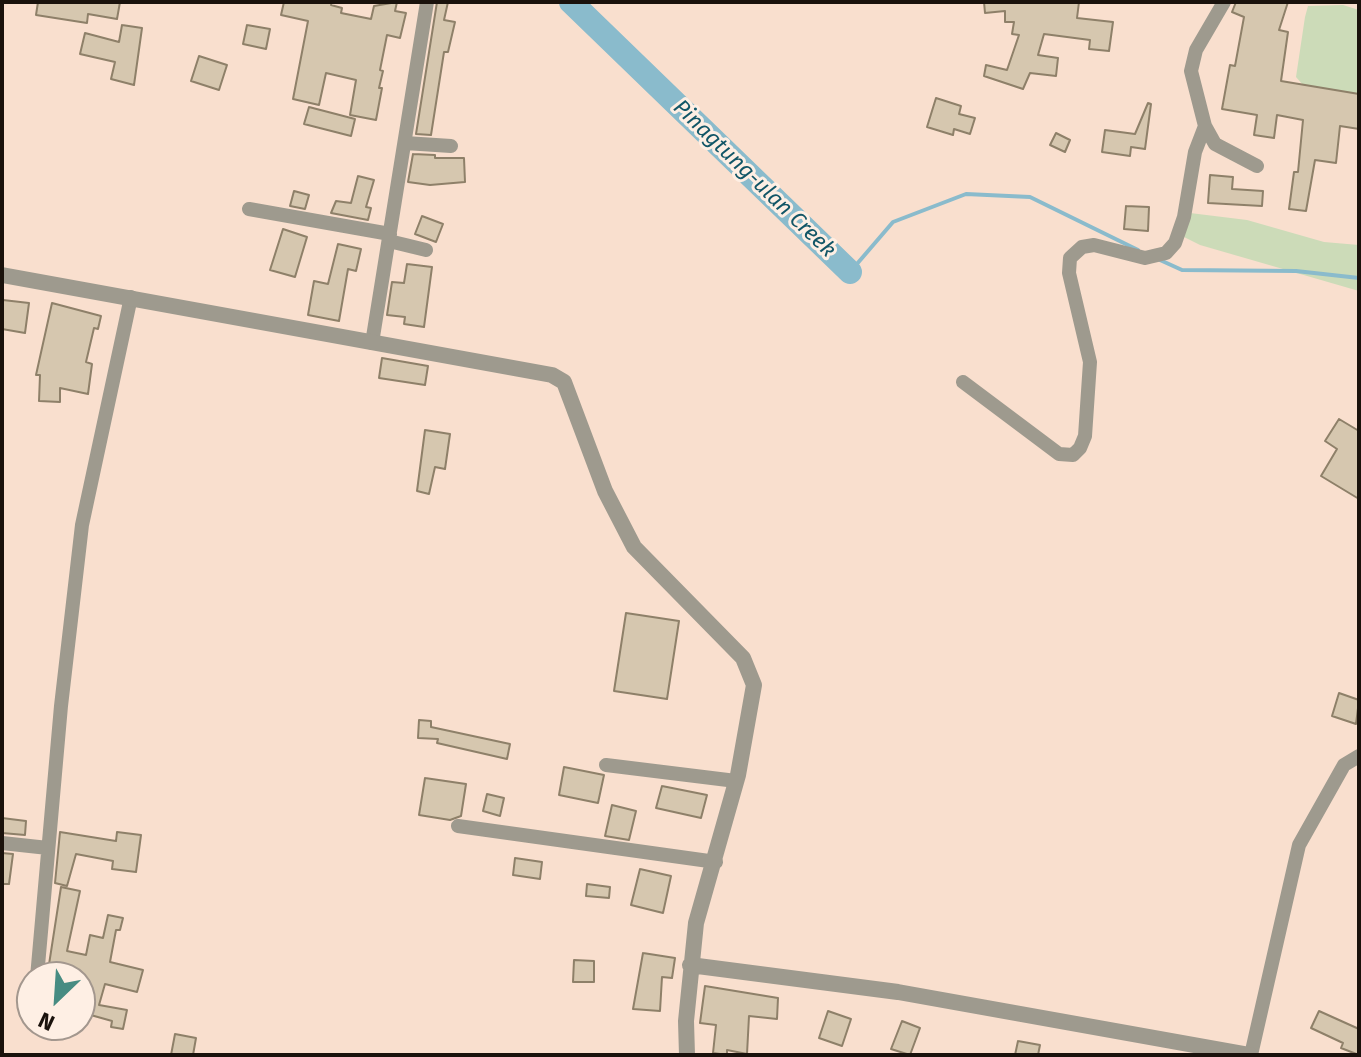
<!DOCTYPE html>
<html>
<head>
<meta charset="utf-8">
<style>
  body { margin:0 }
  #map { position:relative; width:1361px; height:1057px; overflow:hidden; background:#f9dfce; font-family:"Fira Sans",sans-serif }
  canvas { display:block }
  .frame { position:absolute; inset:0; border:4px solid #1a120c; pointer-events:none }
  .north { position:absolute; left:16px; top:961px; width:80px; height:80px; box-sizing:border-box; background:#feefe4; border:2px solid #a3978e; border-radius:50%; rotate:205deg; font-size:22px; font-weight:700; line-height:32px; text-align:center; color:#1a120c }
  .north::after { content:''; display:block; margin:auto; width:28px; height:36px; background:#478c82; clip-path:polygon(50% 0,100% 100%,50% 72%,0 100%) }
</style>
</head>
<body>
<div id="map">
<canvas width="1361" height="1057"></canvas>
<div class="frame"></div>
<div class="north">N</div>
</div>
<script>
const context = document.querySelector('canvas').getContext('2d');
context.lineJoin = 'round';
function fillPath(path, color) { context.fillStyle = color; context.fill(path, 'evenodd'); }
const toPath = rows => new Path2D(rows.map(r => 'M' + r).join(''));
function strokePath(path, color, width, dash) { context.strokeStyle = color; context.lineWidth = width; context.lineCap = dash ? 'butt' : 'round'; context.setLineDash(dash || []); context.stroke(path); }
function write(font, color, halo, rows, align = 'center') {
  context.font = font + ' "Fira Sans",sans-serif'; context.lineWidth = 6; context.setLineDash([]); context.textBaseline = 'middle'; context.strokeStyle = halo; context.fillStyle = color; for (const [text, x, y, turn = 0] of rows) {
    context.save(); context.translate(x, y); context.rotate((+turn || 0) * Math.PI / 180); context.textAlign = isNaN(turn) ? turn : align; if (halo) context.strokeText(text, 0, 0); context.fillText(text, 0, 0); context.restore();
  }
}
fillPath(toPath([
  [1343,5,1359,10,1359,94,1320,92,1303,85,1296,77,1305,17,1308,6],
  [1190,213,1247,220,1324,242,1359,245,1359,291,1200,245,1184,237]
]), '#ccdbb8');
strokePath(toPath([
  [1160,260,1182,270,1296,271,1359,278],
  [850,272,893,222,966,194,1030,197,1138,250]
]), '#8abbcc', 4);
strokePath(toPath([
  [571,2,850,272]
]), '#8abbcc', 24);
const building = toPath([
  [38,2,120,2,117,19,88,14,87,23,36,15,38,2],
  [284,2,332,2,331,5,342,8,341,13,371,19,374,6,397,2,395,11,406,13,400,38,387,35,380,70,383,71,379,88,382,88,376,120,350,115,356,80,326,73,319,105,293,99,308,21,281,15,284,2],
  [437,2,448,2,444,20,455,22,448,52,444,52,431,135,416,134,437,2],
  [984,2,1079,2,1077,18,1113,22,1109,51,1089,49,1090,40,1044,34,1038,55,1058,58,1056,76,1030,73,1023,89,984,76,986,65,1007,70,1019,35,1012,34,1014,22,1005,22,1005,11,985,13,984,2],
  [1236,2,1288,2,1279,30,1288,32,1281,81,1359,94,1359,129,1340,126,1336,163,1315,160,1306,211,1289,209,1294,172,1298,172,1303,120,1277,115,1274,138,1254,135,1257,115,1222,109,1230,65,1235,66,1244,17,1232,12,1236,2],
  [122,25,142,28,134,85,111,79,115,62,80,54,85,33,119,42,122,25],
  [247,25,270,29,266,49,243,44,247,25],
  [199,56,227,65,219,90,191,81,199,56],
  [936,98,961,106,959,114,975,118,970,134,954,129,953,135,927,127,936,98],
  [1148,103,1151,104,1145,149,1131,147,1130,156,1102,152,1105,130,1135,134,1148,103],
  [309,107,355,119,351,136,304,124,309,107],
  [1056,133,1070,140,1065,152,1050,145,1056,133],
  [413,154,435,155,435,158,464,158,465,182,430,185,408,182,413,154],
  [1210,175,1233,177,1232,189,1263,191,1262,206,1208,203,1210,175],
  [358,176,374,180,366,207,371,208,368,220,331,213,336,201,351,203,358,176],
  [294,191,309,195,305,209,290,206,294,191],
  [1126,206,1149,207,1148,231,1124,229,1126,206],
  [422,216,443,224,436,242,415,234,422,216],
  [283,229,307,237,295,277,270,270,283,229],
  [338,244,361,249,356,271,348,269,339,321,308,315,314,281,328,284,338,244],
  [407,264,432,267,424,327,404,324,405,317,387,315,392,282,404,283,407,264],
  [3,300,29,303,25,333,2,329,3,300],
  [52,303,101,316,98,329,94,328,86,362,92,364,88,394,60,388,60,402,39,401,40,375,36,375,52,303],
  [382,358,428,366,425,385,379,378,382,358],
  [1339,419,1359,431,1359,499,1321,476,1337,449,1325,441,1339,419],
  [425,430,450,434,445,469,435,467,429,494,417,491,425,430],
  [626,613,679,621,667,699,614,691,626,613],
  [1339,693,1359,700,1356,724,1332,716,1339,693],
  [419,720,431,721,431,727,510,744,507,759,437,743,438,739,418,738,419,720],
  [564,767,604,775,598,803,559,795,564,767],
  [425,778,466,784,461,816,450,820,419,815,425,778],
  [662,786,707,795,701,818,656,808,662,786],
  [487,794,504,798,500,816,483,811,487,794],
  [612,805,636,811,629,840,605,836,612,805],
  [2,818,26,821,25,835,2,833,2,818],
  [60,832,116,841,117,832,141,835,136,872,112,869,113,861,76,854,67,886,55,883,60,832],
  [2,853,13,854,9,884,2,884,2,853],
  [515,858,542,862,540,879,513,875,515,858],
  [640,869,671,876,663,913,631,905,640,869],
  [587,884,610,887,609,898,586,896,587,884],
  [61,887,80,891,67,951,86,955,90,935,103,938,108,915,123,918,120,930,116,930,110,962,143,970,137,992,105,984,99,1005,127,1010,123,1029,111,1027,112,1021,80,1012,79,974,48,971,61,887],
  [643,953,675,958,672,978,662,977,660,1011,633,1009,643,953],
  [574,960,594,961,594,982,573,982,574,960],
  [705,986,778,998,777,1019,749,1016,747,1054,727,1050,727,1055,713,1053,716,1025,700,1023,705,986],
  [828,1011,851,1019,842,1046,819,1038,828,1011],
  [1319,1011,1359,1029,1359,1055,1341,1048,1343,1043,1311,1028,1319,1011],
  [902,1021,920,1028,910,1055,891,1049,902,1021],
  [175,1034,196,1038,193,1055,171,1055,175,1034],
  [1018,1041,1040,1045,1038,1055,1015,1055,1018,1041]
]);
fillPath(building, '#d6c7af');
strokePath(building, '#8e8069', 2);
strokePath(toPath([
  [1224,2,1196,50,1191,71,1205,126,1215,144,1257,166],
  [405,143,451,146],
  [249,209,390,234],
  [389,241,426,250],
  [372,343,427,2],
  [963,382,1059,454,1073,455,1080,448,1085,436,1090,362,1069,273,1070,258,1082,247,1094,245,1145,258,1166,253,1175,243,1184,217,1195,152,1205,126],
  [606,765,736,781],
  [458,826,716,862],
  [2,843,48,848],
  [37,977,61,706,82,525,131,297],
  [1251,1055,1299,845,1344,765,1359,756]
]), '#9e9a8e', 14);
strokePath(toPath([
  [2,275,552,375,564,382,605,491,634,547,743,658,754,685,738,775,696,923,686,1021,687,1055],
  [690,965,898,992,1250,1055]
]), '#9e9a8e', 16);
write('italic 22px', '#125667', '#feefe4', [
  ["Pinagtung-ulan Creek",754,179,44]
]);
</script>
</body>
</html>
